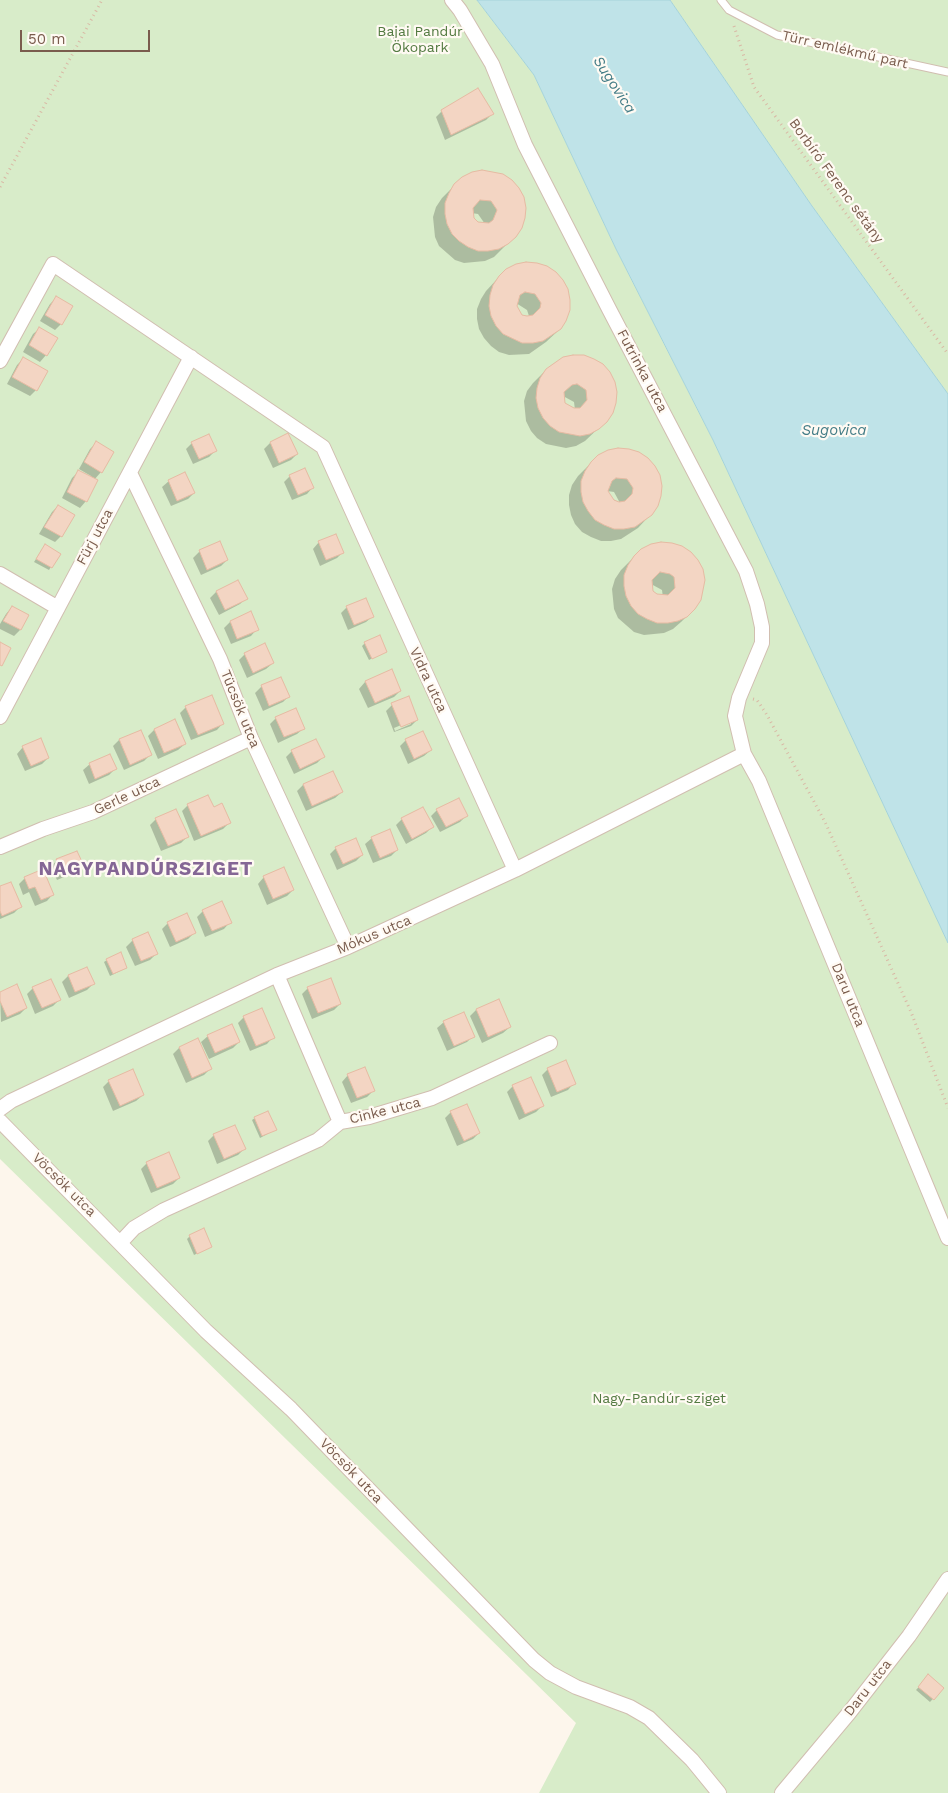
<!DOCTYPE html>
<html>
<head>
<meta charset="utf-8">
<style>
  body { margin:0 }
  #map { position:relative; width:948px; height:1793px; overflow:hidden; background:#fdf6ec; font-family:"Work Sans",sans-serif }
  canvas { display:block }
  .scale { position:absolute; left:20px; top:30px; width:130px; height:22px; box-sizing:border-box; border:2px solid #7a5c4d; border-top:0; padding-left:6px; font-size:15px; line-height:18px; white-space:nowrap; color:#7a5c4d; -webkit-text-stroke:4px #fffaf3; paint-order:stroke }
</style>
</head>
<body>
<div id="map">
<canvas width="948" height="1793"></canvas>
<div class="scale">50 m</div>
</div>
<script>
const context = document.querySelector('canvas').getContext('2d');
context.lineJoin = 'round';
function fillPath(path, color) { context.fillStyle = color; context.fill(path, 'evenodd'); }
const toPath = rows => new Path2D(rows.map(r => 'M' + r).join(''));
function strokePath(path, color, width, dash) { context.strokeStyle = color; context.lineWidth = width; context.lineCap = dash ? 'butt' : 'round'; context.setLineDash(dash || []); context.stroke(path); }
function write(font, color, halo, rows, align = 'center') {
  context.font = font + ' "Work Sans",sans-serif'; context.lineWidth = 4.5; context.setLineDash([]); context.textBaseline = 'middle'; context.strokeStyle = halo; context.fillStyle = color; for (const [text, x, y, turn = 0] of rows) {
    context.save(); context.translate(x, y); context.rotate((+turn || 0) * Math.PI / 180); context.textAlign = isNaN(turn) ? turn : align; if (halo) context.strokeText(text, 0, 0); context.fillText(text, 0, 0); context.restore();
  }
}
fillPath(toPath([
  [0,0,477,0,534,75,616,249,713,440,948,943,948,1793,539,1793,576,1723,0,1159],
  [670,0,948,0,948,394,812,206]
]), '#d8ecc9');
const water = toPath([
  [477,0,670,0,812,206,948,394,948,943,713,440,616,249,534,75,477,0]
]);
fillPath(water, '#bfe3e8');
strokePath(water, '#a5d3da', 1);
fillPath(toPath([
  [442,111,492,114,486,120,445,140,436,117],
  [482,171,515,236,494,257,485,261,464,263,455,260,439,246,435,237,433,217,436,207,442,198,455,185],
  [471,213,478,214,485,224,477,223,473,219],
  [499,277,569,300,560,329,546,342,529,354,509,355,499,352,491,346,484,338,479,329,477,319,477,309,481,299,486,291],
  [516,303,527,310,529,316,527,318,521,316,515,306],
  [56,298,61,324,55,330,40,321,50,304],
  [40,328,46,355,40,362,23,352,33,334],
  [23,359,36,390,30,396,7,384,17,365],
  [546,370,614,382,606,421,585,441,576,446,566,448,546,444,537,438,531,431,526,421,524,401,527,391,533,383],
  [563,396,574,402,575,410,564,404],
  [96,443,101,472,94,480,96,481,86,501,80,508,62,498,72,478,78,472,90,478,91,476,79,469,90,449],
  [192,443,215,451,209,457,193,464,186,449],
  [270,443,297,454,291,460,273,468,264,449],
  [591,463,658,476,651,514,638,528,621,539,611,541,601,541,591,537,582,532,575,524,571,515,569,505,569,495,572,485,578,476],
  [607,491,614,492,620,503,609,497],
  [290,476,313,487,307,494,292,500,284,482],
  [169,481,194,493,188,499,171,506,162,487],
  [58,506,61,536,55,542,39,534,52,512],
  [319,542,343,552,337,558,320,566,313,549],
  [219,543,227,560,221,566,201,575,193,558,200,551],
  [45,545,59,554,49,570,34,562],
  [690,553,694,609,681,622,673,629,664,633,644,635,634,632,618,618,614,609,612,589,615,579,621,570,634,557],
  [651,584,662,590,663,598,652,591],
  [238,582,246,598,240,604,219,615,210,598,216,592],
  [12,607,20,630,14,636,0,629,0,624,6,614],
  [347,607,373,616,366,622,348,630,341,613],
  [230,622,257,629,251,636,231,644,224,628],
  [365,643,386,651,369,660,362,646],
  [245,654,273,663,266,669,247,678,239,660],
  [391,671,400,691,394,697,368,708,359,689,365,682],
  [262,686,289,696,283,702,263,711,255,693],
  [392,705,417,720,411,726,394,732,386,711],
  [411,721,411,724,395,731,394,728],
  [186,707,223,723,217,730,191,740,180,713],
  [276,718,304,728,297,734,278,743,270,724],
  [154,730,185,744,178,750,158,759,148,736],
  [140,731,150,755,144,761,124,770,113,746,119,740],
  [406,740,431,750,424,756,408,764,400,746],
  [23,747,48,758,42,764,25,771,17,754],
  [292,751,323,757,317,763,294,774,286,757],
  [90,764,115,769,109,775,89,784,83,770],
  [333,772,342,792,335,798,306,811,297,791,303,785],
  [188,805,213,809,229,823,223,829,194,841,182,811],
  [437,810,466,816,460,822,440,832,431,816],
  [156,819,187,837,181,843,161,851,150,825],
  [402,819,432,827,426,833,406,844,396,825],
  [372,838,397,850,391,856,373,863,365,844],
  [336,848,362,855,356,861,337,870,330,854],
  [57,860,82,866,76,872,57,880,51,867],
  [264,877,293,890,287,896,267,905,258,884],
  [25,878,53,894,47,901,35,906,29,892,23,895,19,884],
  [0,888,20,907,14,913,0,919],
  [203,911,230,922,224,929,205,937,197,917],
  [168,923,194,933,188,939,170,947,162,929],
  [148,934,156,954,150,960,135,966,126,947,132,941],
  [107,960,126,968,110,976,104,962],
  [87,968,93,984,87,990,69,998,62,982,68,976],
  [33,988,59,1000,53,1006,35,1014,27,994],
  [308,988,340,1004,334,1010,312,1019,302,994],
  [0,993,26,1008,20,1014,1,1022],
  [498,1001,510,1027,503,1033,482,1043,470,1016,476,1010],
  [244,1017,273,1037,267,1044,250,1051,238,1023],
  [444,1022,473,1036,467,1042,447,1051,437,1028],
  [208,1036,239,1042,233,1048,209,1059,201,1042],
  [179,1048,210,1069,204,1075,186,1083,173,1054],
  [548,1069,574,1083,568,1090,551,1097,542,1075],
  [348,1075,373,1091,367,1097,351,1103,342,1082],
  [109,1081,143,1095,136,1101,113,1111,103,1087],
  [513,1086,542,1106,536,1112,519,1120,507,1092],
  [451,1112,479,1133,473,1139,457,1146,445,1118],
  [255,1118,275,1130,260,1138,252,1120],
  [214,1135,244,1149,238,1155,217,1164,208,1141],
  [147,1163,179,1178,173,1184,151,1193,141,1169],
  [190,1236,210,1247,194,1255,187,1239],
  [926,1679,943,1688,930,1702,916,1690]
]), '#0003');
const building = toPath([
  [478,88,494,114,451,135,441,110,478,88],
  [482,170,503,174,512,180,519,188,524,197,526,208,525,218,522,228,516,237,508,244,499,249,488,251,478,251,468,247,459,241,452,234,447,224,445,214,445,203,449,193,454,184,462,177,472,172,482,170],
  [480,200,491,201,497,210,493,220,489,223,478,222,474,218,473,208,480,200],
  [526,262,537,263,547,266,556,272,563,280,568,289,570,300,570,310,566,321,561,329,543,341,533,343,522,343,503,334,496,326,491,316,489,306,490,295,493,285,499,276,506,269,516,264,526,262],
  [525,292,535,294,541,303,540,308,533,315,527,316,522,315,517,306,520,295,525,292],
  [56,296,73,306,62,325,45,315,56,296],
  [39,327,58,338,47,356,29,345,39,327],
  [573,355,584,355,594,359,603,364,610,372,615,382,617,392,616,403,613,413,607,422,599,429,590,434,580,436,559,432,550,426,543,418,538,408,536,398,537,388,540,378,546,369,563,357,573,355],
  [577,384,586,390,587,400,580,408,574,408,565,403,564,392,572,385,577,384],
  [23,357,48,371,37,391,12,377,23,357],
  [288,433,298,454,279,463,270,442,288,433],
  [209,434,217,451,199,459,191,442,209,434],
  [96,441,114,452,102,473,84,462,96,441],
  [618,448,629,449,639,452,648,458,655,466,660,475,662,486,661,496,658,506,652,515,635,527,624,529,614,529,604,525,595,520,588,511,583,502,581,492,581,481,585,471,591,462,598,455,608,450,618,448],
  [616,478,627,479,633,488,632,494,625,501,619,502,614,500,608,491,612,481,616,478],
  [305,468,314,488,298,495,289,475,305,468],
  [78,470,98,480,87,502,67,492,78,470],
  [185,472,195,493,177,501,168,480,185,472],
  [58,505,75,515,62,537,44,527,58,505],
  [336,534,344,553,326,560,318,541,336,534],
  [220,541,228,560,207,570,199,550,220,541],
  [661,542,672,543,682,546,691,552,698,560,703,569,705,580,701,600,695,609,687,617,678,621,668,623,657,623,647,619,638,614,631,606,626,596,624,586,624,575,628,565,634,556,641,549,651,544,661,542],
  [660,572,670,574,674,577,675,588,668,595,657,594,653,591,652,580,660,572],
  [45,544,61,554,52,568,36,559,45,544],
  [238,580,248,599,225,610,216,591,238,580],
  [366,598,374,617,354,625,346,606,366,598],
  [12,606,29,615,21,630,3,621,12,606],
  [251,611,259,630,237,639,230,621,251,611],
  [380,635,387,652,372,659,364,642,380,635],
  [0,642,11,648,2,666,0,665,0,642],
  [265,643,274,663,253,673,244,653,265,643],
  [392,669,401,691,375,703,365,681,392,669],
  [281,677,290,697,269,706,261,685,281,677],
  [212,695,224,724,198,735,185,706,212,695],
  [409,696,418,720,401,727,391,703,409,696],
  [296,708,305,729,284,737,275,717,296,708],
  [175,719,186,744,164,753,154,729,175,719],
  [141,730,152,755,130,765,119,739,141,730],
  [423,731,432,750,414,759,405,739,423,731],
  [41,738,49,758,31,766,22,746,41,738],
  [316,739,325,757,300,769,291,750,316,739],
  [110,754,117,769,95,779,89,763,110,754],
  [333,771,343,792,312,806,303,784,333,771],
  [208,795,214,807,222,803,231,823,201,836,187,804,208,795],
  [459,798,468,816,446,827,436,809,459,798],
  [423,807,434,827,412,839,401,818,423,807],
  [176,809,189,837,168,846,155,818,176,809],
  [390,829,398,850,380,858,371,837,390,829],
  [356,838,363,855,343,864,335,847,356,838],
  [77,851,84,866,63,875,56,859,77,851],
  [284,867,294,890,273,899,263,876,284,867],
  [43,869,54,895,41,900,35,887,29,889,24,877,43,869],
  [11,882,22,907,2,916,0,911,0,886,11,882],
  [222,901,232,923,212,931,202,910,222,901],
  [187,913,196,933,176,942,167,922,187,913],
  [148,932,158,954,141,961,132,939,148,932],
  [121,952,127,968,113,974,106,959,121,952],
  [87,967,95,984,75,992,68,975,87,967],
  [331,978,341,1004,318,1013,307,987,331,978],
  [51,979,61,1000,42,1008,32,987,51,979],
  [17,984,27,1008,7,1017,0,1001,0,992,17,984],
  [499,999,511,1027,488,1037,476,1009,499,999],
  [262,1008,275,1038,256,1046,243,1016,262,1008],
  [464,1012,475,1037,454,1046,443,1021,464,1012],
  [232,1024,240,1042,215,1053,207,1035,232,1024],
  [198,1038,212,1069,192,1078,179,1047,198,1038],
  [566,1060,576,1084,557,1092,547,1068,566,1060],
  [365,1067,375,1091,357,1098,347,1074,365,1067],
  [133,1069,144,1095,120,1106,108,1080,133,1069],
  [531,1077,544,1106,525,1114,512,1085,531,1077],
  [467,1104,480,1133,464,1141,450,1111,467,1104],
  [268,1111,277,1130,262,1136,254,1117,268,1111],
  [235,1125,246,1149,224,1159,213,1134,235,1125],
  [169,1152,180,1178,157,1188,146,1162,169,1152],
  [204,1228,212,1247,197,1254,189,1235,204,1228],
  [928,1674,944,1688,934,1700,918,1687,928,1674]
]);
fillPath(building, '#f3d5c3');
strokePath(building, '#e6bba3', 1);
const service = toPath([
  [721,0,729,10,777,35,948,72]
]);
const minor = toPath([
  [452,0,460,10,492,64,525,145,609,309,746,571,757,604,762,627,762,643,739,698,735,716,744,754,759,781,948,1238],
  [0,361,53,264,323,447,515,870],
  [130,473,220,659,251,738,348,947],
  [0,574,58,608],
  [0,717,191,357],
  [0,847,43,829,93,812,251,738],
  [277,975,340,1122],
  [0,1109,11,1101,277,975,348,947,515,870,744,754],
  [0,1121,206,1331,291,1409,534,1660,550,1673,576,1687,630,1707,649,1718,692,1760,719,1793],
  [120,1243,134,1228,164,1210,318,1140,340,1122,369,1117,432,1098,550,1043],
  [782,1793,849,1713,909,1636,948,1579]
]);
strokePath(service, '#d1beb0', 9);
strokePath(minor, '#d1beb0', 16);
strokePath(toPath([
  [734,26,754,87,948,354],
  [0,187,102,0],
  [753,699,757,700,767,715,825,822,911,1012,948,1108]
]), '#d9b8a5', 3, [1, 4]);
strokePath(service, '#fff', 7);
strokePath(minor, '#fff', 14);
write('14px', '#537a41', '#fffaf3', [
  ["Bajai Pandúr",420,32],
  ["Ökopark",420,48],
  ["Nagy-Pandúr-sziget",659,1399]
]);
write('14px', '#7a5c4d', '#fffaf3', [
  ["Türr emlékmű part",845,50,13],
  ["Borbíró Ferenc sétány",836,181,54],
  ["Futrinka utca",642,371,62],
  ["Fürj utca",95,537,-62],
  ["Vidra utca",428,680,65],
  ["Tücsök utca",240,709,68],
  ["Gerle utca",127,796,-25],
  ["Mókus utca",374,935,-23],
  ["Daru utca",848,995,68],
  ["Cinke utca",385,1111,-14],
  ["Vöcsök utca",64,1185,45],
  ["Vöcsök utca",351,1471,46],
  ["Daru utca",868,1688,-52]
]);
write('italic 15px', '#437c86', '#fffaf3', [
  ["Sugovica",614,85,57],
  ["Sugovica",834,431]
]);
context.letterSpacing = '1px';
write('bold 19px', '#846695', '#fffaf3', [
  ["NAGYPANDÚRSZIGET",146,869]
]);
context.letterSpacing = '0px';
</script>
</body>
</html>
